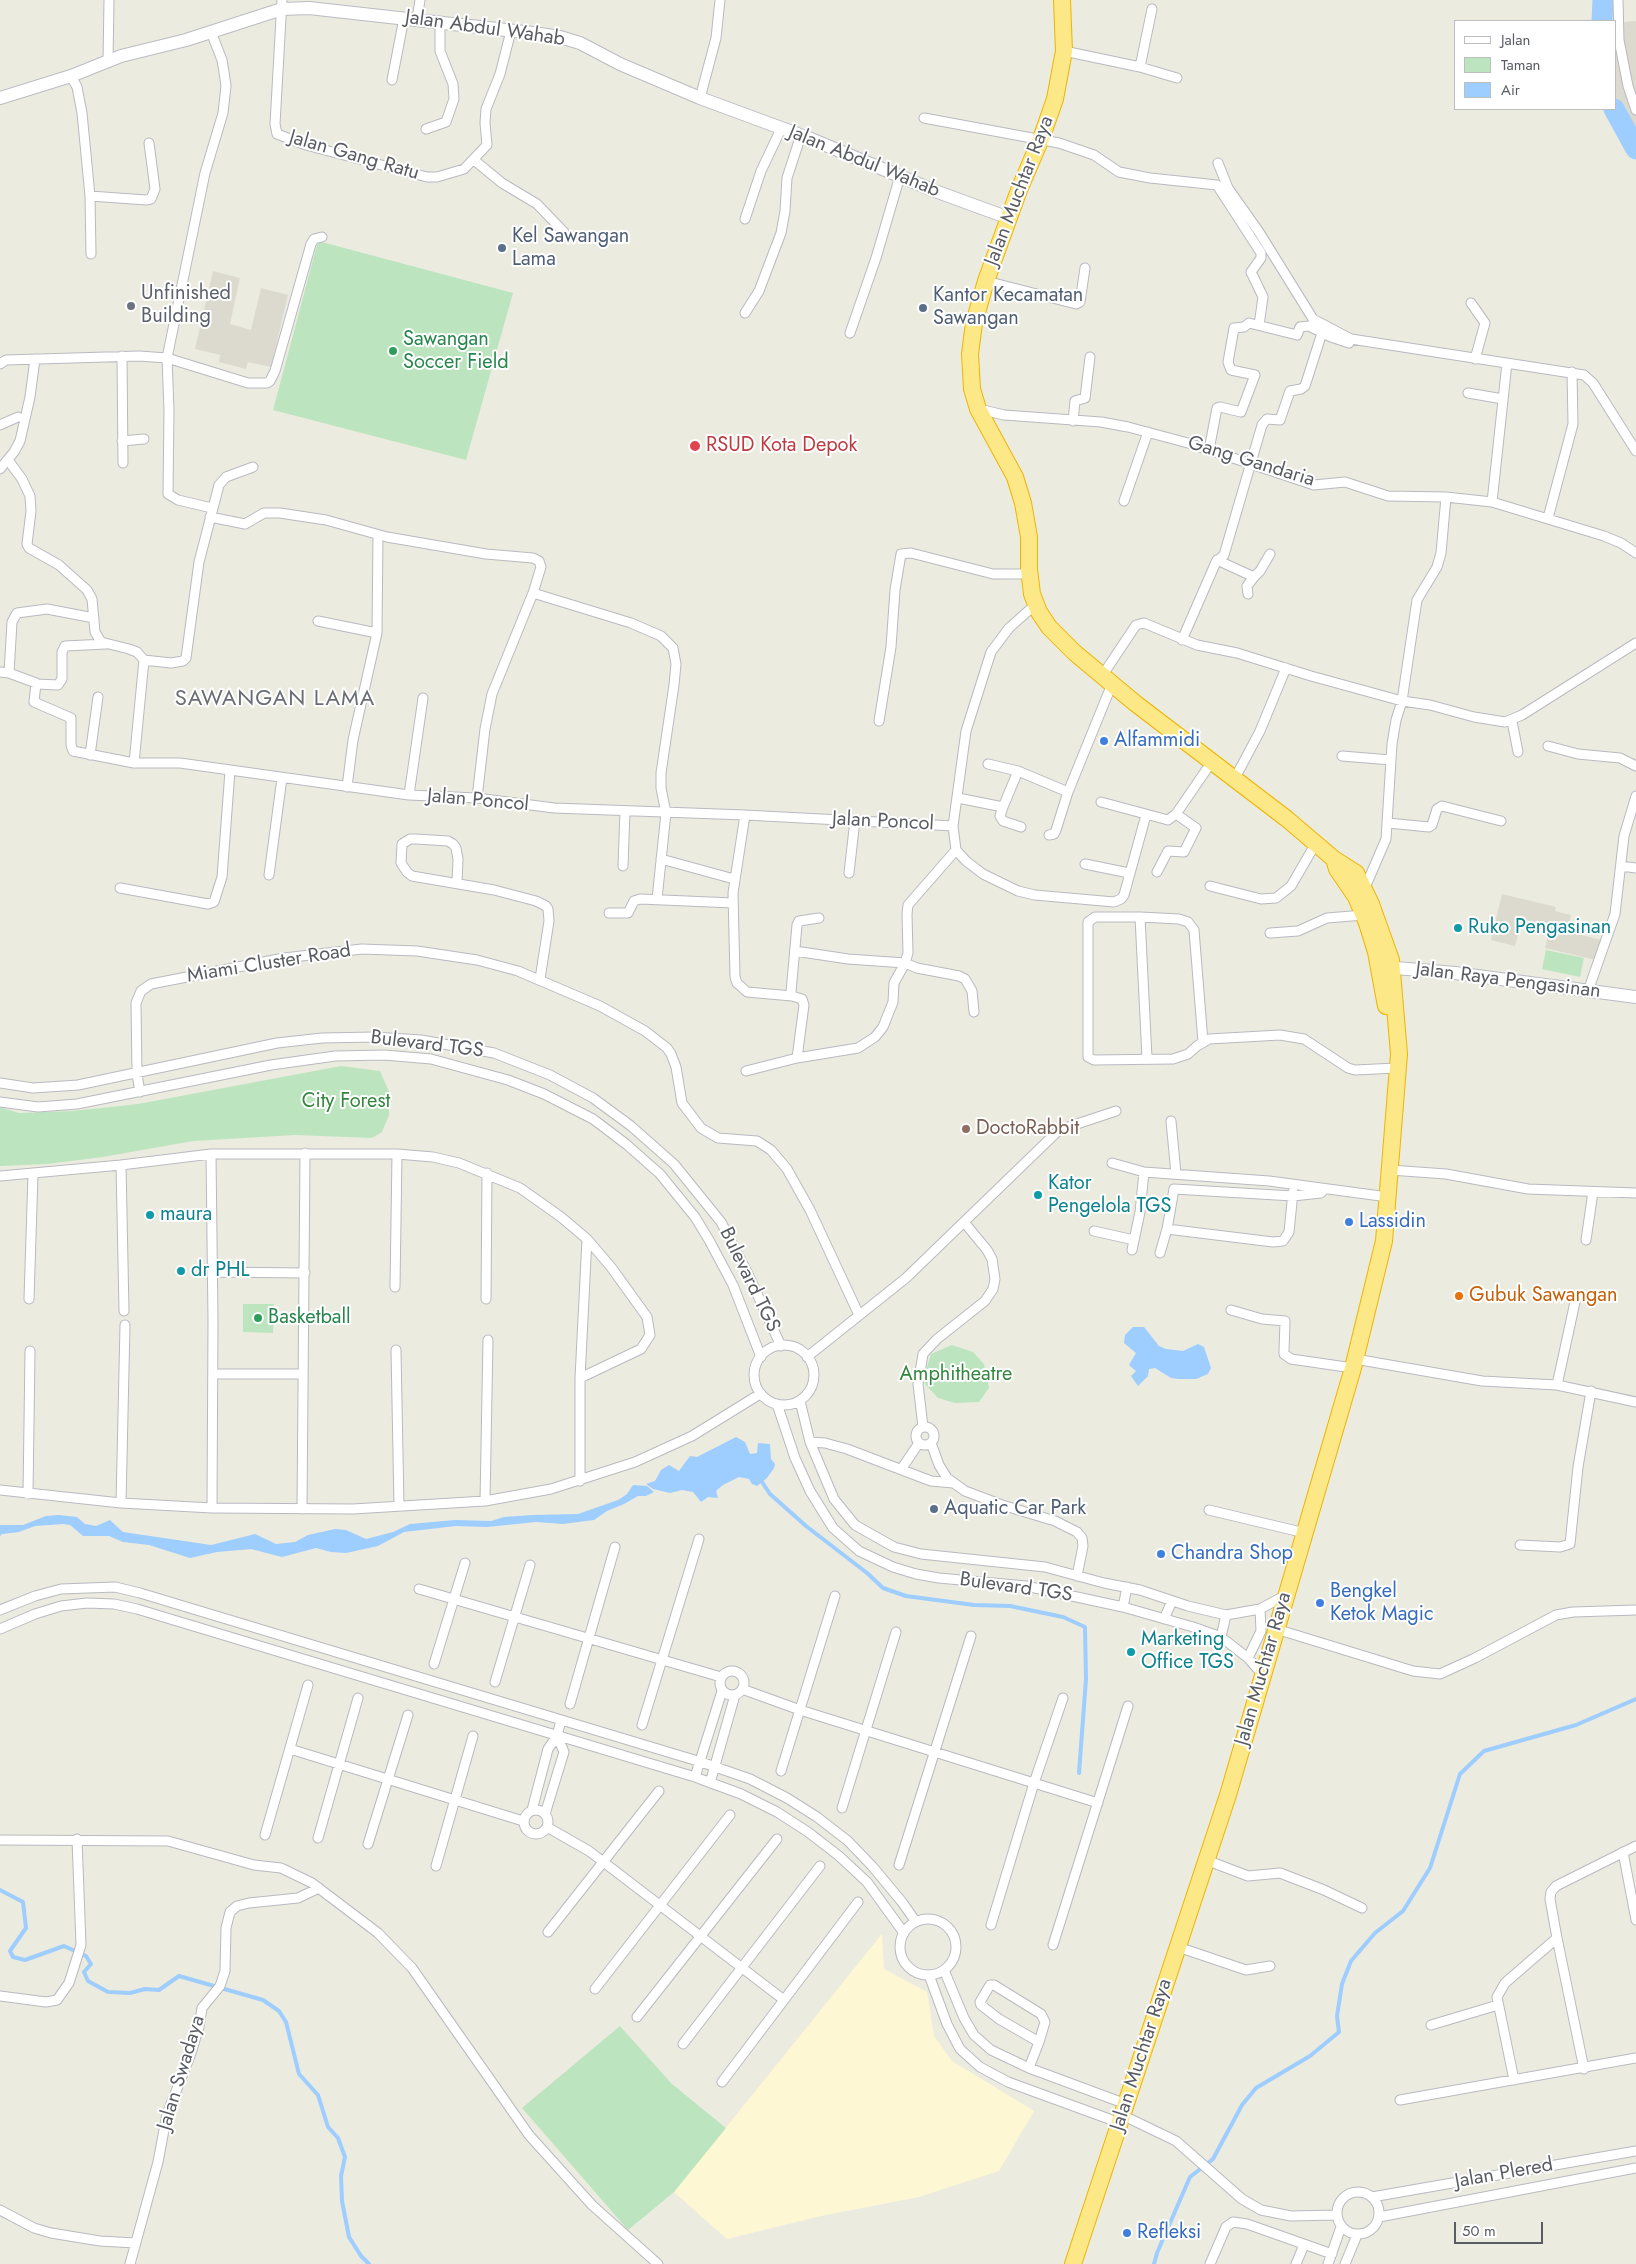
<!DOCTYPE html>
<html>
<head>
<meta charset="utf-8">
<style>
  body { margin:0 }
  #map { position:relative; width:1636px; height:2264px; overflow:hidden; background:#ecebe0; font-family:Jost,sans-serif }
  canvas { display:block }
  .legend { position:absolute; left:1454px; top:20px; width:162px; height:90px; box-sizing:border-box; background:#fff; border:1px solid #bdbec0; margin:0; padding:6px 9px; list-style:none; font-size:15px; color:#595c62 }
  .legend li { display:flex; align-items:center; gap:10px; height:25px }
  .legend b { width:25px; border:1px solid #bdbec0 }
  .scale { position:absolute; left:1454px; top:2222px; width:89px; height:22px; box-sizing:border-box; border:2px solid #595c62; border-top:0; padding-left:6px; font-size:15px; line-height:18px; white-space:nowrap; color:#595c62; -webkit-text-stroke:4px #fff; paint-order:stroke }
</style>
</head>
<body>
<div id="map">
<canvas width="1636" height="2264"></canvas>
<ul class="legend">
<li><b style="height:6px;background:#fff"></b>Jalan</li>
<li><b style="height:14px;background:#bce5bf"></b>Taman</li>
<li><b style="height:14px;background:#9ecdff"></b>Air</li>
</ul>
<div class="scale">50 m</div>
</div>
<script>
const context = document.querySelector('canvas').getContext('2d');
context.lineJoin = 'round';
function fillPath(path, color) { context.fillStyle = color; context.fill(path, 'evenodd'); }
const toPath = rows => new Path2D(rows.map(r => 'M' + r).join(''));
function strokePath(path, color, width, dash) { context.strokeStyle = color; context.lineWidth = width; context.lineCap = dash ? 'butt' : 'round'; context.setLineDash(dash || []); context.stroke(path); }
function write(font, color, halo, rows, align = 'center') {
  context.font = font + ' Jost,sans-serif'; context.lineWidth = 4; context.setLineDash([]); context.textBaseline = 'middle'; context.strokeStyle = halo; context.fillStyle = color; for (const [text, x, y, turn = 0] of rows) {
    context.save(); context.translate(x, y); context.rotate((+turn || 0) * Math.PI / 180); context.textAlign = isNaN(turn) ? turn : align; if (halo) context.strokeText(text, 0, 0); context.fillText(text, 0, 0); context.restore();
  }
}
fillPath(toPath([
  [882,1934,884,1969,927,1992,934,2036,952,2061,1034,2111,999,2171,919,2197,821,2216,727,2239,674,2192]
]), '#fef7d4');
fillPath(toPath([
  [1636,21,1636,142,1615,108,1615,23],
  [213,271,240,278,230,324,251,330,261,288,288,295,271,367,248,362,246,369,219,362,220,355,195,349],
  [1502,894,1556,907,1555,911,1571,915,1567,931,1601,940,1596,960,1545,948,1550,926,1522,919,1515,946,1491,940]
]), '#dcdacf');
fillPath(toPath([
  [318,241,513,293,466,460,273,410],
  [1546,950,1584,958,1580,977,1542,969],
  [341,1066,380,1071,389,1092,389,1115,382,1132,372,1138,295,1135,193,1141,103,1157,47,1164,0,1166,0,1107,19,1113,72,1111,138,1104],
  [243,1304,274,1304,273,1333,243,1332],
  [952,1345,973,1352,984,1364,989,1388,979,1402,955,1403,938,1398,925,1384,925,1373,931,1354],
  [620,2026,672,2084,726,2128,674,2192,628,2230,522,2108]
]), '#bce5bf');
fillPath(toPath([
  [1133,1327,1144,1327,1159,1346,1166,1349,1183,1351,1198,1344,1204,1347,1211,1368,1208,1374,1196,1379,1179,1379,1171,1378,1155,1368,1149,1369,1148,1376,1138,1386,1131,1376,1136,1371,1129,1365,1136,1353,1124,1343,1125,1335],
  [736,1437,745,1442,750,1454,757,1453,758,1443,770,1444,771,1459,775,1464,774,1468,767,1478,757,1486,752,1484,749,1479,739,1477,723,1485,716,1491,718,1498,708,1497,701,1502,693,1492,682,1490,670,1493,653,1489,646,1484,655,1481,661,1470,669,1465,679,1471,690,1456,697,1457],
  [633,1485,647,1486,654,1492,646,1496,638,1496,624,1504,607,1511,594,1520,563,1524,536,1522,487,1527,456,1526,404,1532,378,1546,346,1553,331,1552,316,1548,282,1557,251,1549,217,1552,190,1558,149,1545,123,1542,109,1536,83,1536,70,1525,63,1524,35,1526,19,1532,2,1534,0,1536,0,1525,23,1525,46,1516,59,1515,77,1517,85,1524,96,1526,110,1520,123,1532,211,1545,255,1534,276,1544,295,1542,308,1535,335,1529,346,1530,366,1539,393,1532,410,1524,455,1520,491,1521,504,1517,532,1515,578,1514,618,1500,627,1494]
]), '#9ecdff');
strokePath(toPath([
  [762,1482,770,1494,806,1526,867,1573,883,1588,906,1596,974,1605,1010,1606,1063,1617,1085,1627,1086,1679,1079,1773],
  [0,1890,23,1902,26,1928,10,1951,13,1957,25,1960,64,1946,86,1956,91,1964,84,1972,88,1981,108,1992,130,1993,145,1989,159,1990,179,1976,263,2000,279,2011,286,2022,299,2074,318,2095,328,2127,338,2138,345,2157,341,2176,342,2201,349,2237,361,2256,369,2264],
  [1154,2264,1157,2253,1190,2177,1213,2159,1242,2105,1256,2088,1310,2056,1339,2032,1337,2016,1342,1984,1351,1961,1375,1933,1403,1911,1430,1868,1460,1774,1484,1751,1576,1725,1636,1699]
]), '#9ecdff', 4);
strokePath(toPath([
  [1602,21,1603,0],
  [1614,109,1636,149]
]), '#9ecdff', 21);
const street = toPath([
  [282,0,275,124,277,134,306,145,427,177,437,177,464,169,487,145,485,123,486,109,500,74,511,31],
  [1618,0,1619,40,1628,86,1636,110],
  [417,19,420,0],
  [211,32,222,60,224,72,226,86,223,113,205,173,167,358,169,410,168,494,178,500,212,508],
  [1064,51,1140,67,1177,78],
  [108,62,109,0],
  [1140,67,1152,9],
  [71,76,77,87,82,113,90,196,91,254],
  [392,80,404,18],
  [700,98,716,38,720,0],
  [924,118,1059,143,1094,155,1119,172,1150,178,1217,185,1261,253,1261,258,1251,272,1263,297,1259,325],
  [426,129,446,122,454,99,453,84,440,51,440,22],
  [474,160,502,183,537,204,564,232],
  [1218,163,1228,188,1259,232,1313,319,1351,339,1584,375,1593,383,1636,451],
  [90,196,146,200,151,199,155,189,149,143],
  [745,219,761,171,781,129],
  [986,281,1076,304,1080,302,1085,268],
  [1471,303,1485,323,1475,359],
  [745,313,759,291,781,233,785,211,787,178,801,135],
  [850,333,876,258,900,176],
  [122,356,123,463],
  [0,364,6,360,139,356,167,358,248,383,267,383,270,381,275,371,311,244,314,239,322,237],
  [1468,393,1503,399],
  [979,409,1004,415,1101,422,1128,427,1188,443,1314,485,1345,482,1388,496,1446,497,1492,502,1604,536,1621,543,1636,553],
  [1073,421,1075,401,1085,398,1090,357],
  [0,425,18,417],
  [122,441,144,439],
  [1209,450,1217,408,1220,407,1241,412,1255,375,1231,370,1228,362,1234,328,1244,327,1249,323,1297,335,1300,327,1309,326,1331,337,1349,343],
  [8,460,22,479,30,496,31,511,27,544,29,548,59,565,87,590,92,599,95,632,101,642,129,649,137,652,144,660,134,763,180,763,409,795,477,798,554,808,745,815,953,826],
  [0,469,14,452,20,441,30,397,35,359],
  [1124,501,1148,432],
  [1492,502,1507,363],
  [210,517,245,524,264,513,280,513,326,520,387,537,486,554,533,558,539,561,541,567,533,593,492,694,485,729,477,798],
  [1548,518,1573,424,1572,372],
  [1217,560,1254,577,1247,586,1248,594],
  [1254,577,1260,571,1270,554],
  [533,593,631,623,661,636,673,648,676,664,674,685,661,773,661,788,666,813,657,899],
  [318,621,377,633],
  [1182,640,1216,562,1224,555,1262,425,1267,419,1280,420,1290,391,1301,389,1305,386,1322,333],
  [144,660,171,663,183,661,186,658,199,562,219,485,226,477,253,467],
  [0,672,9,673,12,622,17,613,47,609,94,618],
  [9,673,36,683,34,702,71,718,71,745,73,751,134,763],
  [1102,676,1136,625,1144,623,1197,645,1237,653,1311,676,1402,701,1430,705,1474,717,1505,722,1522,715,1636,643],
  [37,684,58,685,62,679,62,652,65,646,106,644],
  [879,721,891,647,895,590,901,554,911,553,993,574,1029,574],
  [1512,721,1518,752],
  [1548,746,1578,754,1620,758,1636,766],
  [90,755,98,697],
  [1342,756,1391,760],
  [988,764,1018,771,1068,792],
  [1234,780,1260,731,1286,668],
  [347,787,353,740,377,633,378,535],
  [409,795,423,698],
  [958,798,1003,807,1018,771],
  [1101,802,1168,820,1176,814,1196,828,1184,852,1168,851,1157,872],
  [1003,807,1000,816,1003,821,1021,827],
  [1176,814,1211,763],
  [745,815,733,893,735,977,737,983,747,992,792,996],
  [1388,823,1429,827,1432,825,1437,809,1442,806,1501,821],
  [1049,835,1054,834,1056,830,1068,792,1112,684],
  [956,850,966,861,983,874,1018,891,1035,895,1114,902,1121,899,1124,895,1146,815],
  [661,859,734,879],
  [1085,864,1129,873],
  [623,866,625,811],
  [1621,866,1636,868],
  [849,873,855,820],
  [269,875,282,778],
  [457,883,458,859,456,848,453,844,448,841,416,839,410,839,402,844,401,863,407,872,412,876,494,890,536,901,546,906,548,909,549,921,540,979],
  [1210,886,1261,899,1276,898,1291,886,1316,843],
  [120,888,208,904,214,902,222,877,230,771],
  [1364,890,1386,839,1392,744,1396,720,1402,701,1417,600,1437,567,1441,553,1446,497],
  [609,913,628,913,634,901,640,899,733,903],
  [1140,917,1147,1058],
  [1270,933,1298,931,1327,918,1364,915],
  [795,951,848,959,905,963,917,968,959,976,965,979,972,991,974,1012],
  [1588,991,1615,914,1624,836,1636,796],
  [1203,1042,1194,930,1188,922,1179,919,1140,917,1095,917,1088,922,1088,1057,1094,1060,1173,1059,1188,1054,1197,1046,1209,1039,1280,1035,1304,1039,1348,1068,1355,1070,1397,1068],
  [797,1058,804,1005,802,999,792,996,791,992,797,925,799,921,819,918],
  [746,1071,797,1058,858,1048,875,1037,883,1027,893,1002,894,983,905,963,908,953,907,914,908,905,956,850,953,826,966,731,991,652,1009,628,1036,604],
  [0,1083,33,1088,78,1085,277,1043,322,1038,374,1037,421,1040,494,1053,550,1075,593,1098,631,1126,674,1164,721,1222,748,1274,781,1346],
  [140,1092,137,1074,136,1003,141,991,151,984,284,958,362,949,417,951,477,960,518,971,600,1006,645,1031,667,1048,671,1054,676,1067,682,1103,701,1128,718,1138,757,1141,771,1150,787,1169,810,1210,859,1315],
  [0,1102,38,1107,77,1104,271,1065,335,1056,384,1055,431,1059,508,1080,544,1094,593,1119,626,1144,660,1174,695,1217,709,1240,733,1285,761,1357],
  [1171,1121,1176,1174],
  [211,1154,213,1321,212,1508],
  [1112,1163,1144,1172,1269,1181,1388,1197],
  [121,1165,124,1311],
  [1390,1170,1446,1174,1528,1189,1636,1193],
  [0,1176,121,1165,211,1154,397,1154,433,1157,459,1163,520,1188,561,1217,587,1239,611,1267,647,1317,650,1335,641,1349,580,1378],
  [1167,1229,1273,1242,1283,1241,1289,1232,1293,1192],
  [1094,1231,1134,1240],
  [1586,1240,1593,1192],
  [1132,1250,1140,1212,1144,1172],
  [1160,1253,1167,1229,1174,1189,1293,1196,1321,1193,1324,1189],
  [213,1272,305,1273],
  [395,1287,397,1154],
  [29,1299,33,1174],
  [486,1299,487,1173],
  [1231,1310,1262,1319,1285,1321,1284,1351,1284,1354,1291,1359,1353,1368],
  '754 1375a30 30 0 1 1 60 0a30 30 0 1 1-60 0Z',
  [396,1350,399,1506],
  [807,1357,906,1278,1059,1130,1116,1111],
  [1355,1359,1482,1381,1557,1385,1636,1402],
  [213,1374,303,1374],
  [1557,1385,1575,1302],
  [800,1401,810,1442,834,1499,855,1525,894,1547,921,1554,1045,1567,1104,1583,1140,1590,1188,1606,1226,1615,1260,1609,1286,1595],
  [777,1404,795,1458,810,1491,833,1528,859,1551,893,1567,916,1574,939,1578,1026,1586,1123,1607,1193,1627,1221,1637,1248,1658,1263,1675],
  [923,1427,918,1384,923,1354,937,1339,985,1301,993,1289,995,1279,992,1259,987,1250,964,1222],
  '916 1436a9 9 0 1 1 18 0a9 9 0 1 1-18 0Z',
  [810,1442,825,1443,847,1449,931,1481,953,1483],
  [931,1443,939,1465,947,1478,965,1491,1002,1505,1055,1521,1077,1532,1082,1538,1083,1546,1077,1576],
  [902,1468,919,1443],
  [580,1481,580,1378,587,1239],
  [0,1490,121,1503,212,1508,353,1509,485,1501,551,1489,635,1462,692,1436,760,1394],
  [28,1494,30,1351],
  [485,1501,488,1340],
  [121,1503,125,1325],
  [302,1509,305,1153],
  [1209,1510,1305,1533],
  [1520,1545,1560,1547,1570,1544,1578,1467,1591,1391],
  [419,1589,721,1677],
  [1123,1607,1127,1587],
  [0,1610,35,1596,61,1589,115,1587,140,1593,701,1762,750,1779,787,1798,817,1817,848,1841,872,1866,902,1902,916,1922],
  [1164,1619,1172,1601],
  [0,1629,35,1614,61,1606,87,1603,114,1604,137,1609,695,1777,741,1794,777,1812,808,1832,839,1856,867,1882,904,1933],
  [1276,1629,1413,1671,1440,1674,1475,1658,1556,1615,1573,1612,1636,1610],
  [1221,1637,1226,1615],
  [1248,1658,1261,1631,1260,1609],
  [434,1664,465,1563],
  '720 1683a12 12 0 1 1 24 0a12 12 0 1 1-24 0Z',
  [495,1682,530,1565],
  [742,1689,800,1710,1098,1803],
  [570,1704,615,1547],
  [642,1725,699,1539],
  [290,1749,523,1821],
  [781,1771,835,1596],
  [695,1777,722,1691],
  [710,1783,735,1695],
  [842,1808,896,1632],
  '524 1822a12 12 0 1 1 24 0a12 12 0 1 1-24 0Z',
  [532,1810,548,1749,557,1736,561,1720],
  [545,1814,564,1752,557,1736],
  [547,1827,589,1851,784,2000],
  [265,1835,308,1685],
  [318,1838,358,1698],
  [0,1840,168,1841,254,1865,281,1868,312,1883,378,1933,412,1968,529,2135,592,2205,658,2264],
  [368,1844,408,1715],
  [1623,1852,1636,1920],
  [1206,1860,1248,1876,1280,1873,1324,1890,1362,1908],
  [899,1865,971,1636],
  [436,1866,473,1736],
  '900 1947a28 28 0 1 1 56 0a28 28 0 1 1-56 0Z',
  [991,1925,1034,1783,1063,1698],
  [548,1932,659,1791],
  [1053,1945,1128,1706],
  [1178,1947,1246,1970,1270,1966],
  [944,1970,964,2018,974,2035,991,2050,1029,2068,1126,2104],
  [929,1975,947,2024,960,2049,980,2067,1008,2082,1120,2123],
  [595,1989,730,1815],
  [0,1996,46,2002,57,2000,69,1983,81,1945,77,1839],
  [637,2017,777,1839],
  [1431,2025,1498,2005],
  [683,2044,820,1866],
  [1029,2068,1039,2042,1045,2022,1041,2014,994,1985,990,1985,980,2002,981,2005,999,2019,1039,2042],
  [1584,2069,1557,1938,1550,1899,1551,1892,1556,1886,1636,1846],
  [1514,2080,1497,1997,1505,1983,1557,1938],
  [722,2082,858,1902],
  [1400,2100,1636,2058],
  [1122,2115,1176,2141,1242,2199,1261,2210,1291,2216,1336,2215],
  '1337 2213a21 21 0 1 1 42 0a21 21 0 1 1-42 0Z',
  [1372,2197,1636,2151],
  [0,2210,34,2228,51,2233,100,2241,135,2243],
  [1379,2217,1636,2168],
  [130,2264,158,2162,167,2114,190,2056,199,2027,202,2008,220,1986,225,1971,226,1928,230,1912,237,1906,249,1903,298,1898,319,1888],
  [1210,2264,1226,2227,1233,2222,1247,2224,1332,2254],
  [1296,2264,1304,2245],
  [1328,2264,1341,2227],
  [1345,2264,1357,2235]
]);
const secondary = toPath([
  [0,98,71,76,121,56,186,40,282,9,309,8,533,33,560,37,580,43,620,64,700,98,811,139,935,191,1009,218],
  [1384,967,1455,973,1636,997]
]);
const highway = toPath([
  [1062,0,1064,51,1055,99,1042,136,1019,190,986,281,974,323,970,354,972,389,978,409,1015,477,1023,503,1029,537,1029,569,1032,594,1039,612,1049,627,1075,653,1135,703,1287,819,1334,859,1356,873,1371,904,1391,960,1399,1054,1384,1241,1353,1368,1228,1795,1073,2264],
  [1334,859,1337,869,1356,897,1367,923,1376,952,1386,1006]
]);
strokePath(street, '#b8bac0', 11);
strokePath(secondary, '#b9bcc3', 14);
strokePath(highway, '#edb500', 18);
strokePath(street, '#fff', 9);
strokePath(secondary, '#fff', 12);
strokePath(highway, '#fde887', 16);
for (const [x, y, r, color] of [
  [502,248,5,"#5c6f8a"],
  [131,306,5,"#6b7280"],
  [923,308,5,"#5c6f8a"],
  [393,351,5,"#2e9e5b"],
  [695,446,6,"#e0444e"],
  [1104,741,5,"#3f7fe0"],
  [1458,928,5,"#0f9aa8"],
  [966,1129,5,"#8d6e63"],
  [1038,1195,5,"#0f9aa8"],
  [150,1215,5,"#0f9aa8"],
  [1349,1222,5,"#3f7fe0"],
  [181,1271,5,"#0f9aa8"],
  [1459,1296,5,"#e8710a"],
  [258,1318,5,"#2e9e5b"],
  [934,1509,5,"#5c6f8a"],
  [1161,1554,5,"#3f7fe0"],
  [1320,1603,5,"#3f7fe0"],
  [1131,1652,5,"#0f9aa8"],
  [1127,2233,5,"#3f7fe0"]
]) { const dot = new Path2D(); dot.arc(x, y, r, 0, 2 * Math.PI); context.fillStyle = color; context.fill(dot); strokePath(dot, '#fff', 2); }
write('20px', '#595c62', '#fff', [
  ["Jalan Abdul Wahab",485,29,8],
  ["Jalan Gang Ratu",354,156,16],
  ["Jalan Abdul Wahab",864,162,22],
  ["Jalan Muchtar Raya",1020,191,-69],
  ["Gang Gandaria",1251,462,17],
  ["Jalan Poncol",478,801,5],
  ["Jalan Poncol",883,822,3],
  ["Miami Cluster Road",269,964,-9],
  ["Jalan Raya Pengasinan",1508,981,7],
  ["Bulevard TGS",427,1045,7],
  ["Bulevard TGS",749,1280,64],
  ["Bulevard TGS",1016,1588,8],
  ["Jalan Muchtar Raya",1264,1669,-74],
  ["Jalan Muchtar Raya",1142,2055,-72],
  ["Jalan Swadaya",182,2073,-73],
  ["Jalan Plered",1504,2174,-10]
]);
write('20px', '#4e5e75', '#fff', [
  ["Kel Sawangan",512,237],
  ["Lama",512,260],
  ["Kantor Kecamatan",933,296],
  ["Sawangan",933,319],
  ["Aquatic Car Park",944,1509]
], 'left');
write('20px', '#5b616d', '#fff', [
  ["Unfinished",141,294],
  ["Building",141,317]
], 'left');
write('20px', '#27864d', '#fff', [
  ["Sawangan",403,340],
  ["Soccer Field",403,363],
  ["Basketball",268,1318]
], 'left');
write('20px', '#be3a42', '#fff', [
  ["RSUD Kota Depok",706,446]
], 'left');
write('20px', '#366cbe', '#fff', [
  ["Alfammidi",1114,741],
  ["Lassidin",1359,1222],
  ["Chandra Shop",1171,1554],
  ["Bengkel",1330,1592],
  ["Ketok Magic",1330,1615],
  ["Refleksi",1137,2233]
], 'left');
write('20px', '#0d838f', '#fff', [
  ["Ruko Pengasinan",1468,928],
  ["Kator",1048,1184],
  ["Pengelola TGS",1048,1207],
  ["maura",160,1215],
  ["dr PHL",191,1271],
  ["Marketing",1141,1640],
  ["Office TGS",1141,1663]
], 'left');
write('20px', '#34863e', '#fff', [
  ["City Forest",346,1102],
  ["Amphitheatre",956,1375]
]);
write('20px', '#785e54', '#fff', [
  ["DoctoRabbit",976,1129]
], 'left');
write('20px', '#c56008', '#fff', [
  ["Gubuk Sawangan",1469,1296]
], 'left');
context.letterSpacing = '1px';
write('22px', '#6a6e74', '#fff', [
  ["SAWANGAN LAMA",275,700]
]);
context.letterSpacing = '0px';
</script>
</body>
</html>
